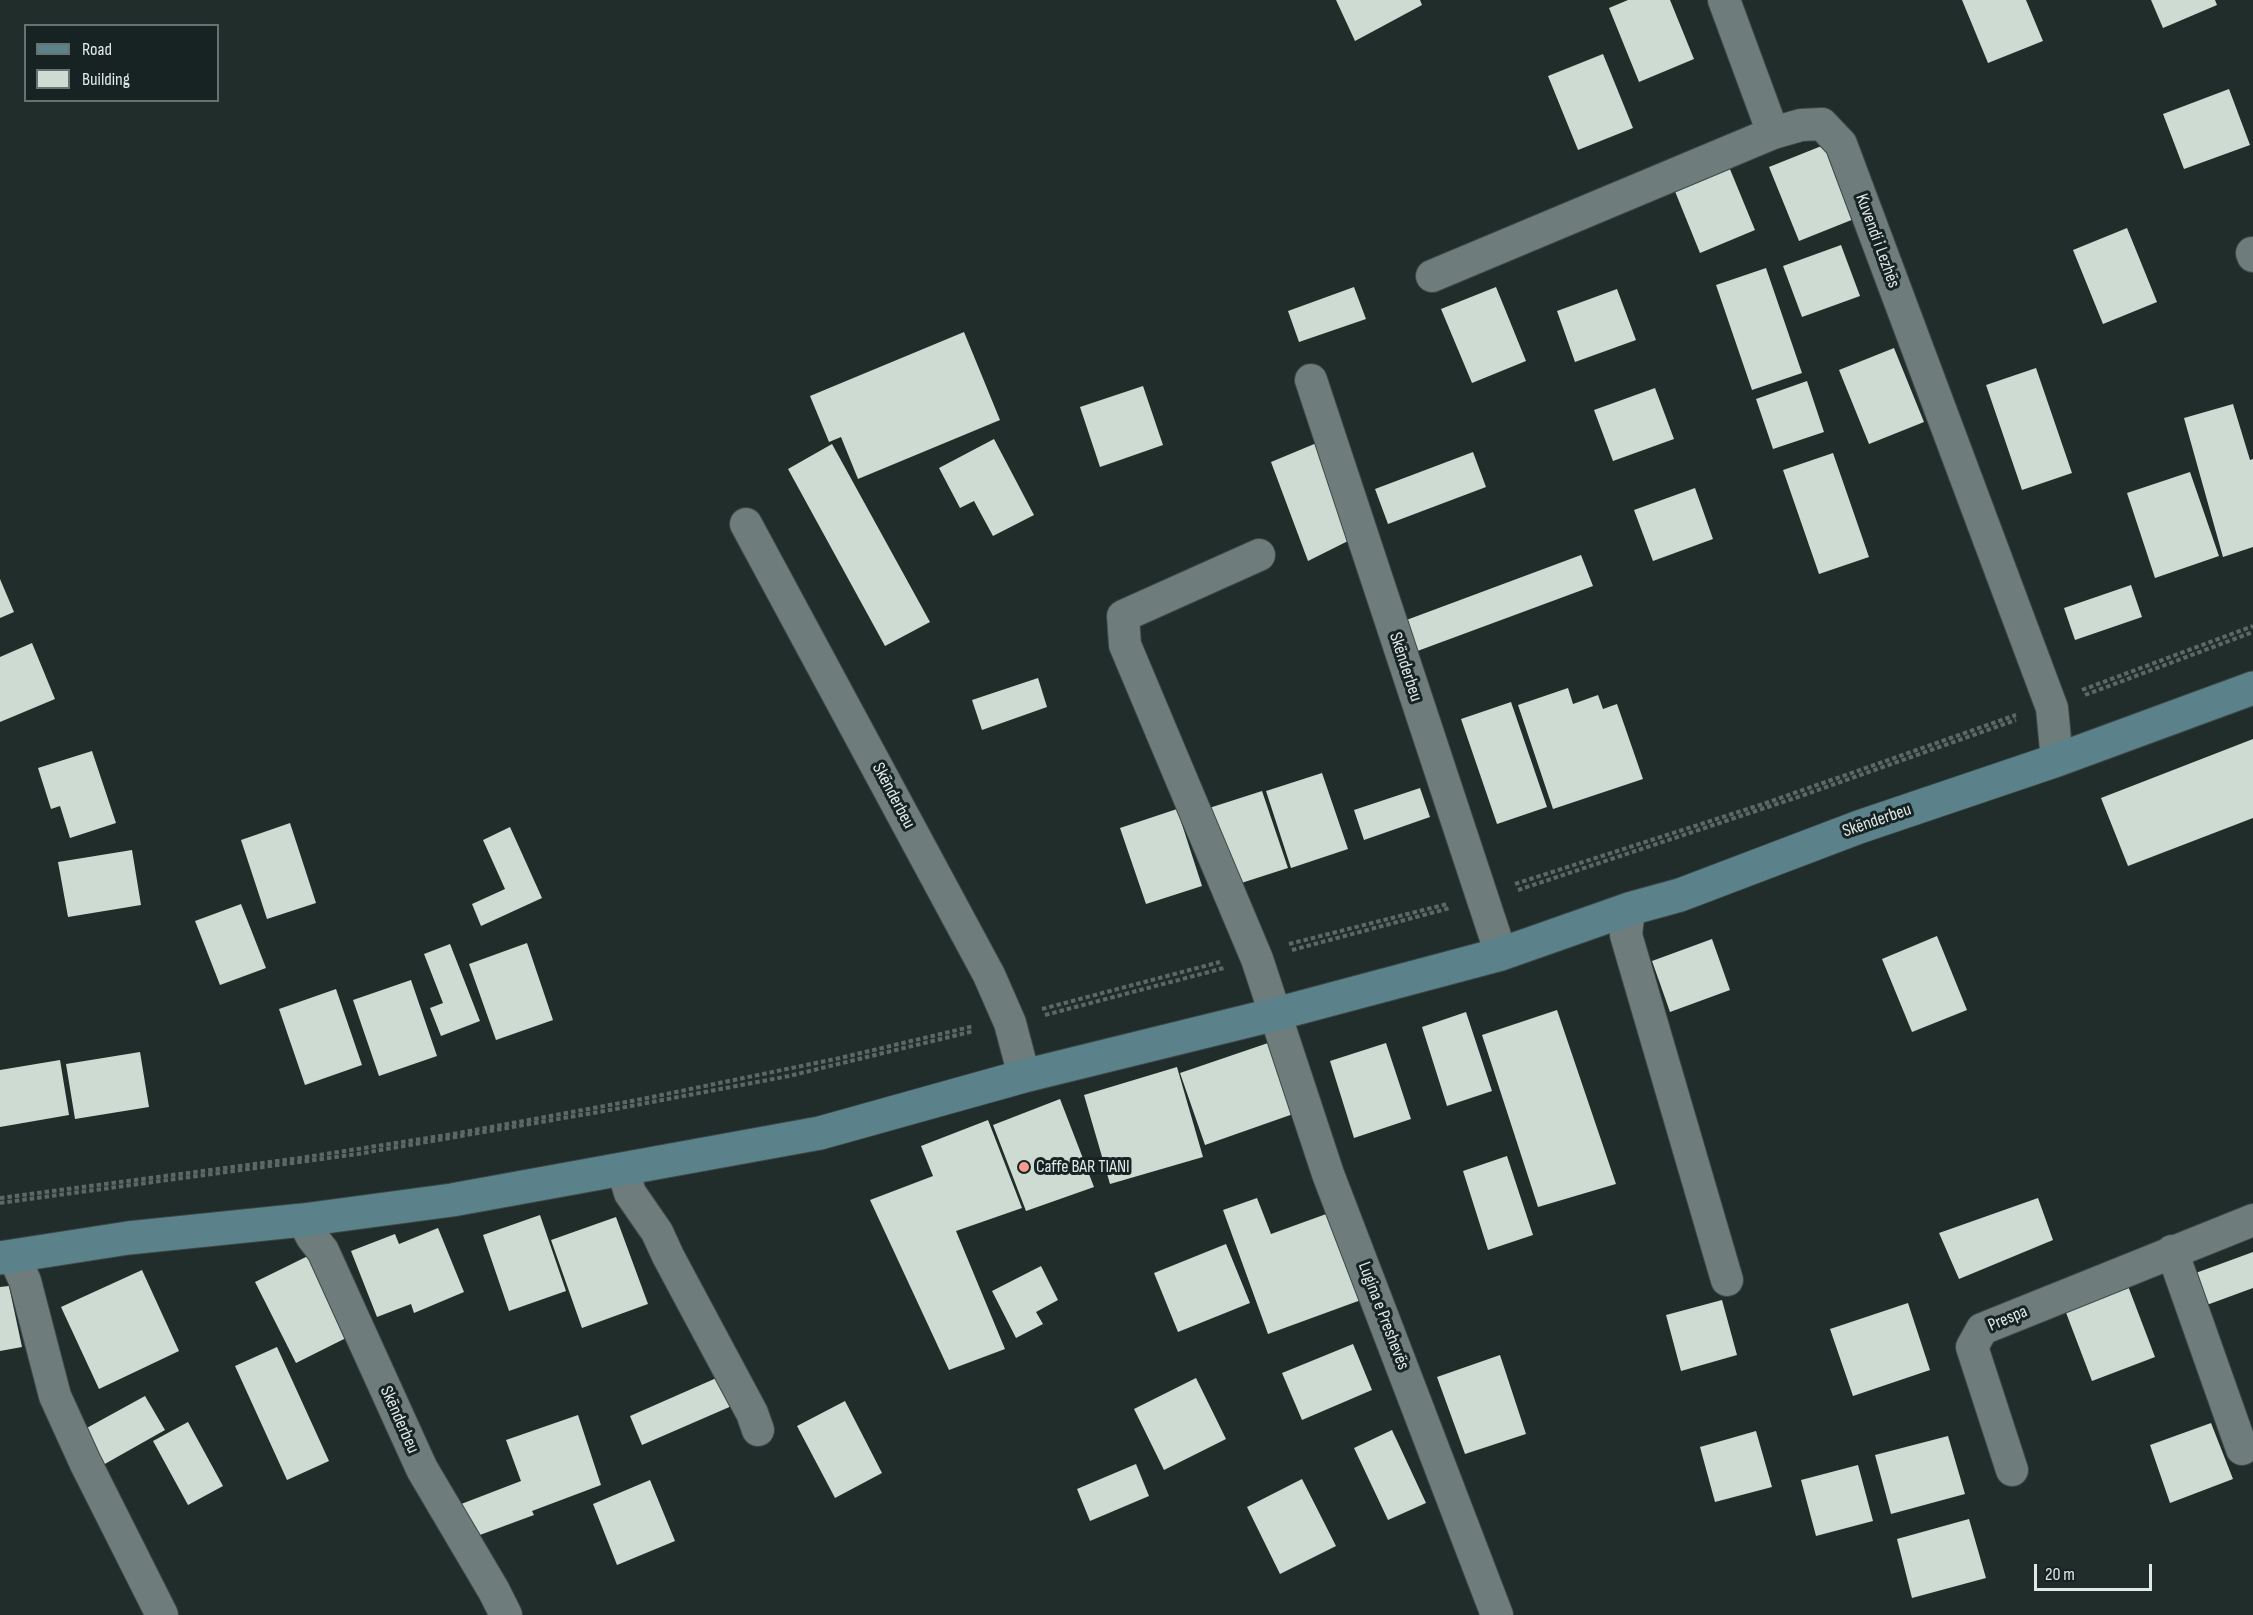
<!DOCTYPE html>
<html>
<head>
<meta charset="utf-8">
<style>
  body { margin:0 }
  #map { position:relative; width:2253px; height:1615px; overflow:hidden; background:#202d2b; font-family:"Sofia Sans Condensed",sans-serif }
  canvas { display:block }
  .legend { position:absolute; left:24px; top:24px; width:195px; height:78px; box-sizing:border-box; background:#162322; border:2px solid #677271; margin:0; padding:8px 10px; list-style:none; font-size:18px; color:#e1e9e8 }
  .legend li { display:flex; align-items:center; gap:12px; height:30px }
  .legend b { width:30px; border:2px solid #677271 }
  .scale { position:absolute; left:2034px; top:1564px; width:118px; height:27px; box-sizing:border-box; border:3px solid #e1e9e8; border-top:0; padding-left:8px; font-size:18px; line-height:21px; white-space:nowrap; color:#e1e9e8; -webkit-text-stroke:4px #162322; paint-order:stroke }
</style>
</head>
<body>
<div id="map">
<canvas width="2253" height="1615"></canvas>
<ul class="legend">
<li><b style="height:8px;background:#5b828b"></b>Road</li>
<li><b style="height:16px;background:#cedbd3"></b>Building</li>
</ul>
<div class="scale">20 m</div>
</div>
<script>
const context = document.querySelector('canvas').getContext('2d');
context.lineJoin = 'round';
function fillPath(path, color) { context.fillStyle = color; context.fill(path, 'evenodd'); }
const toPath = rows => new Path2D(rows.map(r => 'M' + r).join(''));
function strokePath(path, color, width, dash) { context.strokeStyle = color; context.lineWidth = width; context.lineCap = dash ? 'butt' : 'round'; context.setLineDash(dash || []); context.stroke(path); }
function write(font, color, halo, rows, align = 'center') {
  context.font = font + ' "Sofia Sans Condensed",sans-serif'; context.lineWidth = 6; context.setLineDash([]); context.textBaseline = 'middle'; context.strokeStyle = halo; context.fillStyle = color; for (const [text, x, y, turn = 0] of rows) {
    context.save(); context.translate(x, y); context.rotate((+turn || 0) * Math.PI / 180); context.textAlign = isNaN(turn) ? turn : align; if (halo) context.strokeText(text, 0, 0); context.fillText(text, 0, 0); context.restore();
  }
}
fillPath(toPath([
  [1336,0,1420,0,1422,5,1355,41],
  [1628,0,1670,0,1694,59,1639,82,1609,8],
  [1962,0,2026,0,2043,41,1988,63],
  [2151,0,2215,0,2217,5,2163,28],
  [1603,54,1633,128,1578,150,1548,76],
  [2229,89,2250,145,2184,169,2163,114],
  [1824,145,1854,219,1799,241,1769,167],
  [1725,157,1755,230,1700,253,1670,179],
  [2127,228,2157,302,2103,324,2073,250],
  [1841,245,1860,296,1802,317,1783,266],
  [1766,268,1802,373,1752,390,1716,285],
  [1354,287,1366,319,1299,342,1288,311],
  [1496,287,1526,361,1472,383,1441,309],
  [1617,289,1636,340,1575,362,1557,311],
  [964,332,1000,420,858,479,841,437,829,442,810,396],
  [1894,348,1924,422,1869,444,1839,370],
  [2036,368,2072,473,2022,490,1986,385],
  [1807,381,1824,432,1773,449,1756,399],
  [1143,386,1163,445,1100,467,1080,407],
  [1655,388,1674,439,1613,461,1594,410],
  [2233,404,2250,460,2253,459,2253,547,2223,557,2184,418],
  [994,439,1034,515,993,536,974,501,960,508,939,468],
  [1319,442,1356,537,1308,561,1271,462],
  [832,444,930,622,885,646,788,469],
  [1473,452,1486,487,1388,524,1375,489],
  [1833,453,1869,557,1819,574,1783,470],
  [2190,472,2219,556,2155,578,2127,493],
  [1695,488,1713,539,1653,561,1634,510],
  [1581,555,1593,586,1404,656,1393,625],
  [0,579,14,612,0,618],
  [2131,585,2142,617,2075,640,2064,608],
  [32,643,55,699,0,722,0,657],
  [1038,678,1047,707,982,730,972,700],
  [1568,688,1573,704,1598,695,1603,709,1617,704,1643,779,1553,809,1518,705],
  [1511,702,1547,807,1497,824,1461,719],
  [2253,739,2253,818,2128,866,2101,798],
  [92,751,116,823,70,838,60,806,51,809,38,768],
  [1322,773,1348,849,1291,868,1266,791],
  [1420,788,1430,817,1364,840,1354,810],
  [1262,791,1288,868,1232,886,1206,809],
  [1177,809,1202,886,1146,904,1120,828],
  [290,823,316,903,267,919,241,840],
  [510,827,542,898,481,926,472,904,505,889,483,840],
  [132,850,141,905,68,917,58,862],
  [241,904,266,968,220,985,195,921],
  [1937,936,1967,1010,1912,1032,1882,959],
  [1712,939,1730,990,1670,1012,1652,961],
  [527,943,553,1020,496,1040,469,964],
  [450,944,480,1021,441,1036,430,1008,443,1003,424,954],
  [411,980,437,1056,379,1076,353,1000],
  [336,989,362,1065,305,1085,279,1009],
  [1557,1010,1616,1184,1538,1207,1482,1035],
  [1466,1012,1492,1091,1447,1106,1422,1027],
  [1271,1042,1296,1113,1205,1145,1180,1073],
  [1386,1043,1411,1119,1354,1138,1330,1061],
  [140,1052,149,1107,75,1119,66,1064],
  [60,1060,69,1115,0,1127,0,1070],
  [1177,1067,1203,1157,1110,1184,1084,1095],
  [1060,1099,1094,1187,1026,1211,993,1125],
  [988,1120,1022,1208,956,1231,1005,1349,949,1370,870,1200,933,1176,921,1146],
  [1507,1156,1533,1235,1488,1250,1463,1171],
  [1257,1198,1271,1234,1329,1213,1361,1300,1268,1334,1223,1210],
  [2038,1198,2053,1240,1959,1279,1939,1233],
  [540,1215,566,1291,509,1311,483,1235],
  [616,1217,648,1304,582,1328,551,1240],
  [438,1228,464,1292,414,1313,411,1304,377,1317,351,1251,395,1234,399,1244],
  [1226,1244,1250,1303,1178,1332,1154,1273],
  [2253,1252,2253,1288,2204,1306,2193,1274],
  [312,1254,352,1335,296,1363,255,1282],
  [1041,1266,1058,1300,1036,1312,1043,1324,1016,1338,992,1291],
  [142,1270,179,1351,99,1389,61,1307],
  [9,1286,22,1347,0,1351,0,1287],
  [2128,1286,2155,1357,2092,1381,2065,1310],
  [1722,1300,1737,1355,1681,1371,1666,1315],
  [1908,1303,1930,1370,1853,1396,1830,1329],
  [1353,1344,1372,1390,1302,1420,1282,1373],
  [277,1347,329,1461,287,1480,235,1366],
  [1500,1355,1526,1434,1465,1454,1437,1377],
  [721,1376,734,1405,642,1445,630,1416],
  [1196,1378,1226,1439,1164,1470,1134,1409],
  [145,1396,165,1430,103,1465,83,1430],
  [845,1401,882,1473,835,1498,797,1426],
  [578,1415,601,1485,532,1511,534,1515,469,1539,456,1506,521,1481,506,1440],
  [188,1422,223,1486,188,1505,153,1441],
  [2211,1423,2233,1479,2170,1503,2150,1445],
  [1392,1430,1426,1503,1388,1520,1354,1448],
  [1756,1431,1772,1487,1715,1502,1700,1447],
  [1948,1436,1965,1494,1891,1514,1875,1455],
  [1136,1464,1149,1496,1090,1521,1077,1489],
  [1858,1465,1873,1521,1816,1536,1801,1480],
  [1302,1479,1336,1546,1280,1574,1247,1507],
  [650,1480,675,1541,617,1565,593,1504],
  [1969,1519,1986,1578,1912,1598,1897,1539]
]), '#cedbd3');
const minor = toPath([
  [1724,0,1773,133],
  [2252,253,2253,256],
  [1432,276,1773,133,1801,125,1822,124,1841,144,2052,708,2057,760],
  [1311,380,1501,954],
  [746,524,989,975,1010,1023,1024,1076],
  [1259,555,1123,616,1125,645,1257,959,1328,1174,1497,1615],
  [1629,909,1626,935,1727,1280],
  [627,1168,627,1183,630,1193,657,1232,668,1256,752,1413,758,1430],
  [303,1220,312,1237,323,1251,422,1469,494,1591,506,1615],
  [2172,1251,2242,1449],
  [14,1257,25,1281,55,1396,85,1462,162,1615],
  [2012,1470,1972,1347,1982,1329,2253,1220]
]);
const secondary = toPath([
  [0,1258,128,1238,303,1220,452,1200,820,1133,1024,1076,1276,1014,1501,954,1629,909,1680,895,1859,827,2057,760,2253,688]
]);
strokePath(minor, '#3d4847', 34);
strokePath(secondary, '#3d4847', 35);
strokePath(toPath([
  [2082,690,2253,626],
  [2085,695,2253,632],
  [1515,884,1766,803,2016,715],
  [1518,890,1804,795,2016,720],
  [1289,944,1447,904],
  [1292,950,1450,908],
  [1042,1009,1220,962],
  [1045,1015,1224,968],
  [0,1198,300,1158,453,1134,642,1099,840,1058,974,1026],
  [0,1203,358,1154,610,1110,789,1076,974,1031]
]), '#5c6866', 4, [4.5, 3]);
strokePath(minor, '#6e7c7b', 32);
strokePath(secondary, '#5b828b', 33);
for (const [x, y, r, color] of [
  [1024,1167,6,"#f59c93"]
]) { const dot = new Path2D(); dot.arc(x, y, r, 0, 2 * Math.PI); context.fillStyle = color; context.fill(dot); strokePath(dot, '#162322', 2); }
write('18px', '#e1e9e8', '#162322', [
  ["Kuvendi i Lezhës",1877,241,70],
  ["Skënderbeu",1405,667,72],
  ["Skënderbeu",893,796,62],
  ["Skënderbeu",1877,821,-19],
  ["Lugina e Preshevës",1383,1316,69],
  ["Prespa",2008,1319,-23],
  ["Skënderbeu",399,1420,66]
]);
write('18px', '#e1e9e8', '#162322', [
  ["Caffe BAR TIANI",1036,1167]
], 'left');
</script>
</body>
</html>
